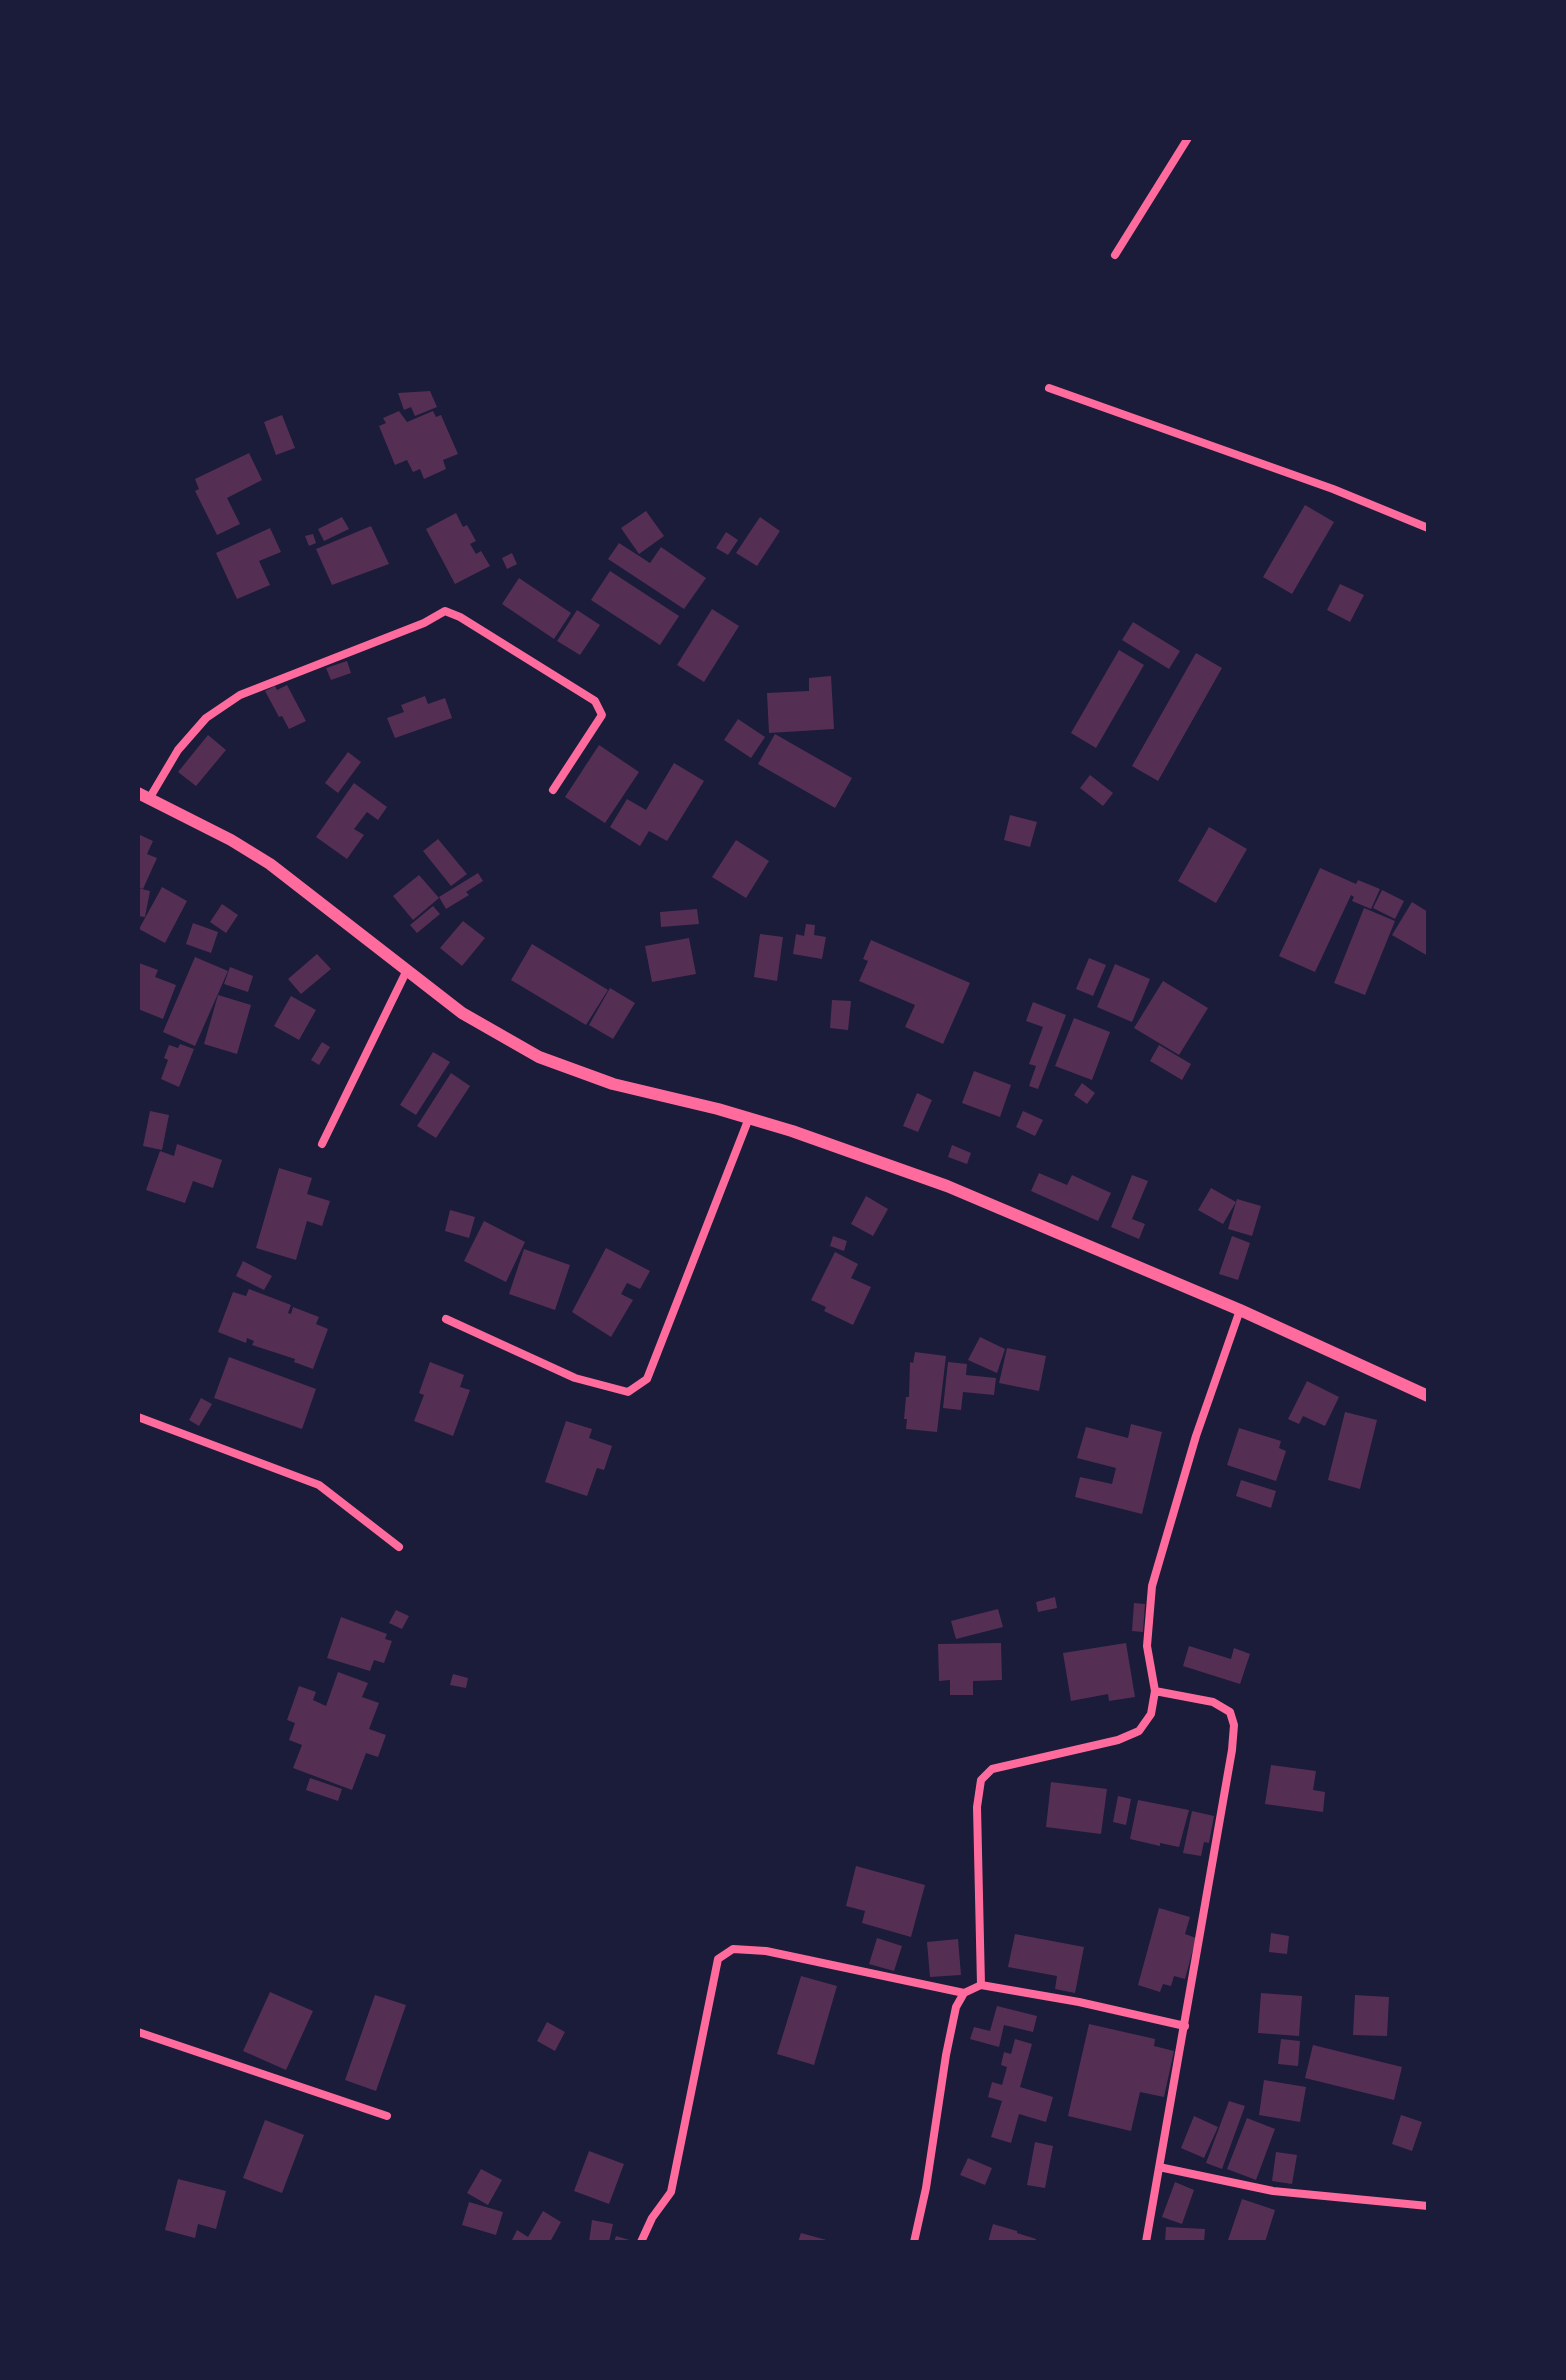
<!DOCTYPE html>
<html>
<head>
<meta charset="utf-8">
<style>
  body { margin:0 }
  #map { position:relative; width:1566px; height:2380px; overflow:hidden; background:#1b1b3a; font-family:Quicksand,sans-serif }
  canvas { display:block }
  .frame { position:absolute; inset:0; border:140px solid #1b1b3a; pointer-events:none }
</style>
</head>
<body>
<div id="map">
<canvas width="1566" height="2380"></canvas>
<div class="frame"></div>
</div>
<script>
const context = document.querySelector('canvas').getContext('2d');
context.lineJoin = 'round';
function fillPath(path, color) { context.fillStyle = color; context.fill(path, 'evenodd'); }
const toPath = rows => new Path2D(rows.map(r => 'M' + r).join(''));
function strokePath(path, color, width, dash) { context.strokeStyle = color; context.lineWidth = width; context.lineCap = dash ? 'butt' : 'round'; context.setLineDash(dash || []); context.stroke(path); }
fillPath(toPath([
  [430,391,437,407,415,416,411,407,404,410,398,393],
  [399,411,407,422,433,411,436,417,441,415,458,454,443,460,446,469,424,479,420,469,413,472,407,460,395,465,379,426,386,423,383,418],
  [282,415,295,448,276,455,264,422],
  [249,453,262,480,227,498,240,524,217,535,195,491,199,489,195,479],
  [1305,505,1334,522,1292,594,1263,577],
  [646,511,664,536,639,554,621,528],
  [456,513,463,527,467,525,476,541,470,544,476,554,481,551,490,566,455,584,426,529],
  [342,517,349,529,324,541,318,529],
  [760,517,780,531,757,566,736,553],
  [371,526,389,564,332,585,316,549],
  [270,528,281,552,259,561,270,585,237,599,216,553],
  [726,532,738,540,728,555,716,548],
  [313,534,316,543,309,546,305,536],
  [619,543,650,563,661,547,706,578,684,609,608,559],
  [512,553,517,564,507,569,502,558],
  [610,571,679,616,660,645,591,600],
  [519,578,571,613,554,639,502,604],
  [1340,584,1364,595,1350,622,1327,610],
  [712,609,739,626,704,682,677,665],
  [577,610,600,625,580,655,557,641],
  [1133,622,1180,651,1169,669,1122,640],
  [1119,650,1144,665,1096,748,1071,733],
  [1196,653,1222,668,1158,781,1132,766],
  [347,661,351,673,331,680,326,668],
  [831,676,834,729,769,733,767,693,809,691,809,678],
  [287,685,306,721,289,729,282,716,279,717,265,691,275,686,277,690],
  [425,696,428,704,445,698,452,718,395,738,387,718,404,712,401,705],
  [738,719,765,737,751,758,724,740],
  [775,734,852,778,835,808,758,764],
  [208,735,226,750,196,786,178,772],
  [599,745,639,772,605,823,565,797],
  [348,752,361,762,338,793,325,783],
  [674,763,704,781,667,841,649,831,640,846,610,827,627,799,646,810],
  [1090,775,1113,793,1103,806,1080,788],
  [354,783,387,807,378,820,367,812,354,829,364,835,347,859,316,837],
  [1010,815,1037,822,1030,847,1004,840],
  [1209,827,1247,849,1216,903,1178,881],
  [138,834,153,841,147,854,157,858,143,889,138,887],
  [438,839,467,874,451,886,423,851],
  [736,840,769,861,746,898,712,877],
  [1320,868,1356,884,1358,880,1380,889,1371,909,1352,901,1354,897,1351,895,1315,972,1279,956],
  [478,873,483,881,466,892,469,895,446,909,439,897],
  [419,875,439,898,413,920,393,896],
  [162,887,187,901,165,943,139,929],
  [138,888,150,891,145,917,138,916],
  [1382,890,1404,901,1395,919,1373,908],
  [1412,902,1428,912,1428,956,1392,935],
  [222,904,238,915,226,933,210,922],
  [433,906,440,914,417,933,410,925],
  [1364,908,1395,921,1365,995,1334,983],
  [697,909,699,924,661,927,660,912],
  [463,921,485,938,462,966,440,948],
  [193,923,218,932,211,953,186,944],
  [806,924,815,925,814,935,826,937,822,959,793,954,796,934,804,936],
  [760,934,783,937,777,981,754,977],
  [689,938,696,974,652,982,645,946],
  [871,940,970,983,943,1044,905,1027,915,1005,859,981,868,961,863,959],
  [532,944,608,990,586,1025,511,980],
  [317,954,331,969,301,994,288,979],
  [195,957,228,971,195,1046,163,1032],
  [1089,958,1106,965,1093,996,1076,989],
  [139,963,158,970,155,977,176,985,163,1019,138,1009],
  [1115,964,1150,979,1132,1022,1097,1007],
  [230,967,253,976,248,992,224,984],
  [1163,981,1208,1008,1179,1055,1134,1028],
  [610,988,635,1003,613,1039,589,1025],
  [218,995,251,1005,237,1054,204,1044],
  [291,996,316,1010,299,1040,274,1026],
  [832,1000,851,1001,848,1030,830,1028],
  [1033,1002,1066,1015,1038,1089,1029,1086,1036,1066,1029,1064,1043,1027,1026,1021],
  [1074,1018,1110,1032,1092,1080,1055,1066],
  [322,1042,330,1047,319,1065,311,1060],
  [180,1044,194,1049,179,1087,161,1079,168,1060,164,1058,169,1045,178,1048],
  [1159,1045,1191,1064,1182,1080,1150,1061],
  [433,1052,450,1062,416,1115,400,1105],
  [974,1071,1011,1085,1000,1117,962,1103],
  [451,1073,470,1086,436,1138,417,1126],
  [1082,1083,1095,1093,1087,1104,1074,1095],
  [917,1093,932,1100,918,1132,903,1126],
  [150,1111,169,1115,162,1150,143,1146],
  [1023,1111,1043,1120,1035,1136,1016,1127],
  [177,1144,222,1160,213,1188,193,1181,185,1203,146,1190,160,1151,174,1156],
  [952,1145,971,1153,967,1164,948,1157],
  [279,1168,312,1178,307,1194,330,1201,322,1226,307,1221,296,1260,256,1248],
  [1039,1173,1067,1185,1072,1175,1111,1193,1098,1221,1031,1191],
  [1132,1175,1148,1181,1132,1219,1145,1224,1139,1239,1111,1227],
  [1211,1188,1236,1202,1223,1224,1198,1210],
  [866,1196,888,1209,873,1236,851,1224],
  [1237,1199,1261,1206,1252,1236,1228,1229],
  [450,1210,475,1217,469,1238,445,1231],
  [484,1221,525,1242,506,1282,464,1261],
  [833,1236,847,1241,844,1251,830,1246],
  [1232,1236,1250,1243,1238,1280,1219,1274],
  [606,1248,650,1271,640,1289,627,1283,621,1294,633,1300,611,1337,572,1312],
  [524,1249,570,1265,555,1310,509,1294],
  [835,1252,858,1264,851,1278,871,1287,853,1325,824,1311,826,1307,811,1300],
  [243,1261,272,1276,264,1290,236,1276],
  [249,1289,291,1305,288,1313,291,1314,293,1307,319,1317,316,1324,328,1329,313,1369,294,1362,295,1359,252,1345,254,1341,247,1338,246,1343,218,1332,233,1292,246,1296],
  [980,1337,1005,1349,997,1373,968,1360],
  [1007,1348,1046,1356,1039,1391,999,1383],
  [915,1352,946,1356,937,1432,906,1429,907,1419,904,1419,906,1397,909,1397,910,1362,913,1363],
  [229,1357,316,1389,302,1429,214,1398],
  [430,1362,464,1375,460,1387,470,1390,453,1436,414,1421,424,1395,419,1393],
  [948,1362,967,1364,966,1375,996,1378,994,1395,963,1392,961,1410,943,1408],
  [1307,1381,1339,1397,1325,1426,1303,1416,1299,1424,1288,1419],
  [201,1398,212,1404,199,1426,189,1420],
  [1345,1412,1377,1420,1360,1489,1328,1480],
  [566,1421,592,1429,589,1438,612,1446,604,1470,597,1468,587,1496,545,1482],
  [1131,1424,1162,1432,1142,1514,1075,1497,1080,1477,1112,1484,1116,1468,1077,1458,1086,1427,1128,1438],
  [1239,1428,1281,1441,1279,1448,1286,1451,1276,1481,1227,1465],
  [1241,1480,1276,1491,1271,1508,1236,1496],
  [1055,1597,1057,1608,1038,1612,1036,1602],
  [1134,1603,1145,1604,1143,1632,1132,1631],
  [998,1609,1003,1627,956,1639,951,1621],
  [396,1610,409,1616,402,1629,389,1623],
  [341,1617,387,1634,385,1639,392,1641,384,1663,374,1660,370,1671,327,1658],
  [1001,1643,1002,1680,973,1681,973,1695,950,1695,950,1680,939,1681,938,1644],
  [1126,1643,1135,1697,1109,1701,1108,1694,1071,1701,1063,1653],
  [1189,1646,1231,1659,1234,1648,1250,1654,1240,1684,1183,1666],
  [338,1672,368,1683,362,1697,379,1703,369,1729,386,1735,378,1757,366,1753,352,1790,293,1768,302,1745,289,1740,295,1723,287,1720,299,1686,316,1692,313,1700,326,1706],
  [453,1674,468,1678,466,1688,450,1685],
  [1271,1765,1316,1771,1313,1790,1325,1792,1323,1812,1265,1804],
  [310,1778,342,1789,338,1801,306,1790],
  [1051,1782,1107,1789,1101,1834,1046,1827],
  [1118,1796,1131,1799,1126,1825,1113,1822],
  [1138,1800,1189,1810,1179,1847,1160,1843,1160,1846,1130,1839],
  [1192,1811,1214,1816,1209,1843,1204,1842,1201,1856,1183,1853],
  [856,1866,925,1885,911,1937,862,1923,865,1911,846,1906],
  [1159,1908,1190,1917,1185,1934,1196,1938,1185,1979,1174,1976,1171,1986,1163,1984,1160,1992,1138,1985],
  [1271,1933,1289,1936,1287,1954,1269,1952],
  [1015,1934,1084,1947,1075,1993,1055,1989,1057,1976,1008,1967],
  [877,1938,902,1946,894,1971,869,1964],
  [958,1939,961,1975,930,1977,927,1942],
  [801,1976,837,1986,814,2065,777,2054],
  [270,1992,313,2011,286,2070,243,2051],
  [1261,1993,1302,1996,1299,2036,1258,2033],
  [375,1995,406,2005,376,2091,345,2080],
  [1355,1995,1389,1997,1387,2036,1353,2035],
  [997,2006,1037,2016,1033,2032,1004,2025,999,2047,970,2039,974,2027,990,2031],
  [547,2022,565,2032,555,2051,537,2041],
  [1089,2024,1155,2039,1154,2046,1174,2051,1164,2097,1140,2092,1131,2131,1068,2116],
  [1015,2039,1032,2044,1020,2087,1053,2097,1046,2122,1019,2114,1011,2143,991,2137,1002,2101,988,2097,992,2082,1002,2085,1007,2067,1001,2065,1004,2052,1011,2054],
  [1281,2039,1300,2041,1298,2066,1278,2064],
  [1313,2045,1402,2067,1394,2100,1305,2078],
  [1264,2080,1306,2087,1300,2122,1259,2115],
  [1229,2101,1245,2106,1222,2169,1206,2163],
  [1401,2115,1422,2122,1412,2151,1392,2144],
  [1194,2116,1218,2127,1204,2158,1181,2148],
  [1247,2118,1275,2129,1256,2180,1227,2169],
  [265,2120,304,2135,282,2193,243,2178],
  [1035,2142,1053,2146,1045,2188,1027,2185],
  [589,2151,624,2164,609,2204,574,2191],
  [1276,2152,1297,2155,1292,2184,1272,2181],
  [968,2158,992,2168,985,2185,960,2175],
  [481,2169,502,2180,488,2205,467,2193],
  [178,2179,226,2191,216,2229,198,2224,195,2238,165,2230],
  [1175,2182,1194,2190,1182,2224,1162,2217],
  [1242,2199,1275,2210,1265,2242,1228,2240],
  [469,2202,503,2212,496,2235,462,2225],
  [543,2211,561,2222,550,2242,511,2242,517,2230,528,2237],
  [592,2220,613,2224,609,2242,589,2242],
  [993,2224,1017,2231,1017,2233,1036,2239,1036,2242,988,2242],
  [1166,2227,1205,2229,1204,2242,1165,2242],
  [801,2233,830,2241,830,2242,798,2242],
  [616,2236,633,2241,633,2242,614,2242]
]), '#542f53');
strokePath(toPath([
  [1115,255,1188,138],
  [1049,388,1333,489,1428,528],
  [149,799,178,750,206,718,240,695,424,623,445,611,460,617,595,701,602,715,553,790],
  [322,1144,407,970],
  [446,1319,575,1378,628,1392,647,1379,749,1118],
  [138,1417,319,1485,399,1547],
  [981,1985,977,1807,981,1780,992,1769,1118,1740,1139,1731,1151,1714,1155,1691,1147,1646,1152,1586,1196,1436,1240,1310],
  [138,2032,387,2116],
  [1159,2167,1273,2191,1428,2206],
  [641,2242,652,2218,671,2192,718,1959,733,1949,766,1951,964,1993],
  [914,2242,926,2188,946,2055,956,2007,964,1993,981,1985,1079,2002,1185,2026],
  [1146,2242,1232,1750,1234,1725,1230,1712,1213,1702,1155,1691]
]), '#ff6b9d', 8);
strokePath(toPath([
  [138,793,231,840,270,864,462,1013,539,1057,613,1084,718,1109,792,1131,947,1186,1240,1310,1428,1396]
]), '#ff6b9d', 12);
</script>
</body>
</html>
